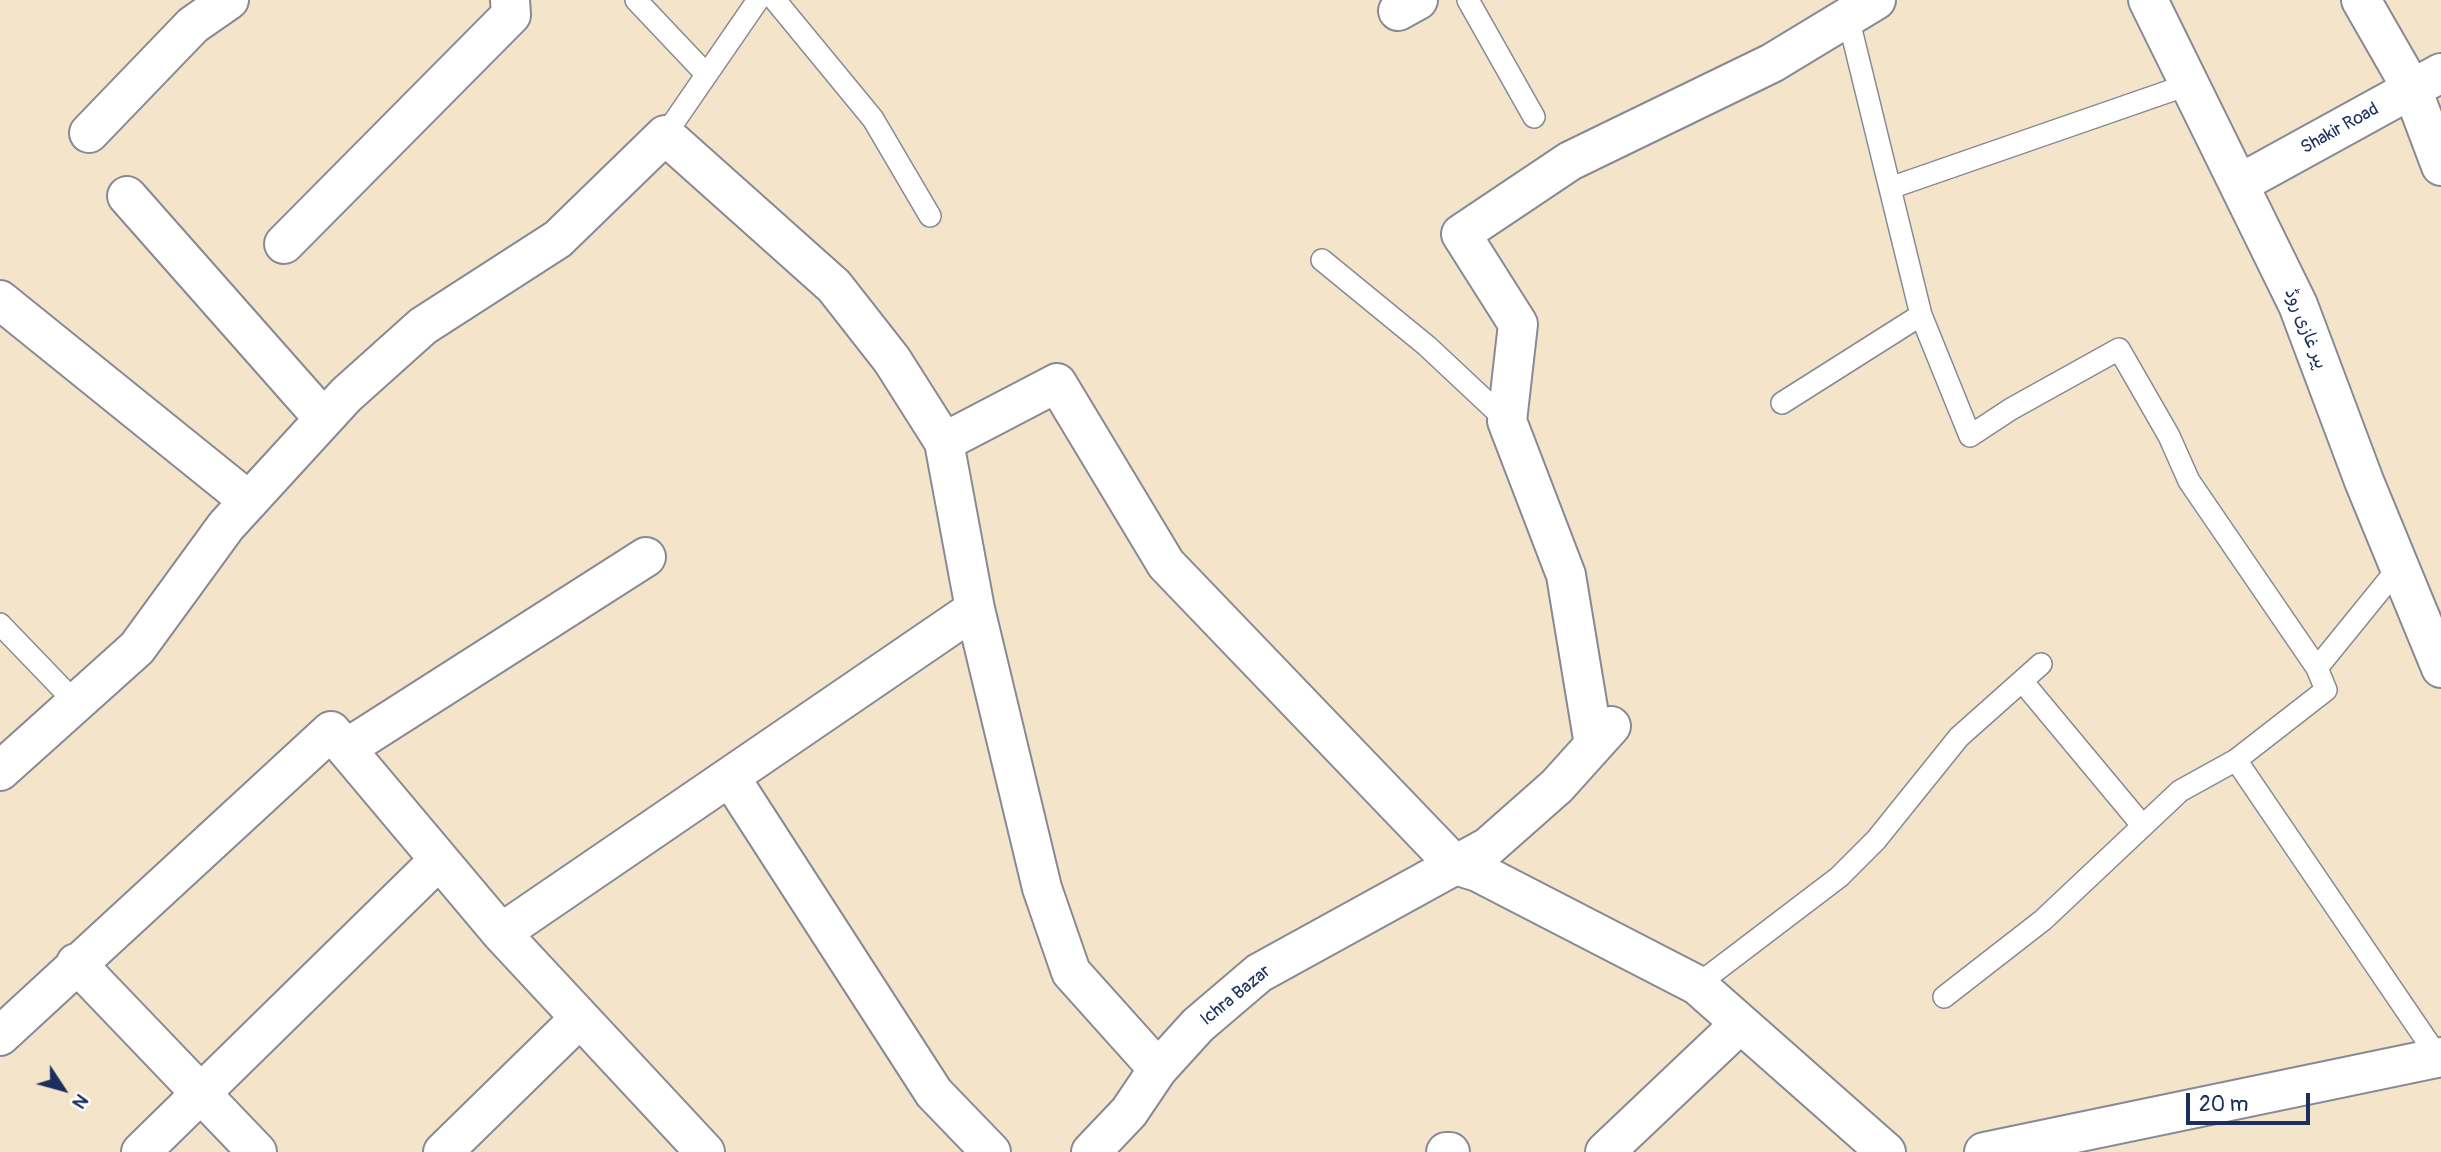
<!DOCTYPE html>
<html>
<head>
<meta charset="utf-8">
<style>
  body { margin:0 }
  #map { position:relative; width:2441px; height:1152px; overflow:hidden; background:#f3e4ca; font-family:Pangolin,sans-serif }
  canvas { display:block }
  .north { position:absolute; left:28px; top:1054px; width:70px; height:70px; -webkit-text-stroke:5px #fff; paint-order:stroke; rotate:126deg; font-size:19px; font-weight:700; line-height:28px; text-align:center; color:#1b2f5e }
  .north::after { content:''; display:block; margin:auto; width:24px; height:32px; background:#1b2f5e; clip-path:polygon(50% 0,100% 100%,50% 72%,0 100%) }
  .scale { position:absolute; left:2186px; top:1093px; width:124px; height:32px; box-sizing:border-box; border:4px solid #1b2f5e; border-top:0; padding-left:9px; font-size:21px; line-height:24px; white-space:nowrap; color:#1b2f5e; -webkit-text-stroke:5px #fff; paint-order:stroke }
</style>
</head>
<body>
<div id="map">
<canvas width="2441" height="1152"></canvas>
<div class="north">N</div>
<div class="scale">20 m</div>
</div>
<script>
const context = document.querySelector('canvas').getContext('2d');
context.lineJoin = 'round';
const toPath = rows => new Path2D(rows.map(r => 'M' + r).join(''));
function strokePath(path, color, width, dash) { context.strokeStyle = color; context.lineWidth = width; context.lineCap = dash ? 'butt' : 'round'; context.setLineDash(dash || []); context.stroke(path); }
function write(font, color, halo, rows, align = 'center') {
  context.font = font + ' Pangolin,"Playpen Sans Arabic",sans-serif'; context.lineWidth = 5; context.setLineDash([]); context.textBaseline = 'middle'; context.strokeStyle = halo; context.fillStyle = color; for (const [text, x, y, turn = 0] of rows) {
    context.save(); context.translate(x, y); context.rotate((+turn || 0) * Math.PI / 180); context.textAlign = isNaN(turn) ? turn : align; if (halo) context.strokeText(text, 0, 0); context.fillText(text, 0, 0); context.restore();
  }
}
const lane = toPath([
  [636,0,706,74],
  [775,0,873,119,930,216],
  [1468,0,1534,117],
  [665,135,758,0],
  [1890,188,2190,84],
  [1322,260,1427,346,1507,421],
  [1921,315,1970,436,2011,409,2119,349,2169,436,2189,481,2317,668],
  [1782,403,1921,315,1848,17],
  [2399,567,2317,668,2326,690,2236,760,2438,1057],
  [0,624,76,703],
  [2022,681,2142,825],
  [1697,985,1839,877,1876,840,1959,737,2041,664],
  [1944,997,2043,920,2180,791,2236,760]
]);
const street = toPath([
  [2361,0,2412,89,2441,166],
  [1398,11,1418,0],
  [89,133,193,25,229,0],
  [127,196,324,419],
  [284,244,511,15,510,0],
  [0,300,249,501],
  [944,442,1057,383,1166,564,1455,865,1478,872,1697,985,1886,1152],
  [1594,745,1566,575,1507,421,1518,324,1461,234,1570,161,1772,63,1876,0],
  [347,748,646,557],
  [0,771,137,648,226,526,346,395,423,326,558,239,665,135,834,286,892,360,944,442,975,609,1042,888,1071,972,1158,1069],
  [730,777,934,1093,991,1152],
  [501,933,975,609],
  [76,963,257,1152],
  [0,1036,331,731,501,933,705,1152],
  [141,1152,439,860],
  [443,1152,580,1018],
  [1091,1152,1129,1112,1158,1069,1198,1025,1259,973,1488,847,1557,786,1611,726],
  [1446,1152,1450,1152],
  [1605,1152,1740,1024],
  [1984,1152,2441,1057]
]);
const secondary = toPath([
  [2148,0,2298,305,2364,481,2441,668],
  [2239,184,2441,73]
]);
strokePath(lane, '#878a94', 24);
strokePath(street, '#878a94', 42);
strokePath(secondary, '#878a94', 42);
strokePath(lane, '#fff', 21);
strokePath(street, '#fff', 38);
strokePath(secondary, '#fff', 38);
write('18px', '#1b2f5e', '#fff', [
  ["Shakir Road",2340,129,-29],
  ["پیر غازی روڈ",2305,329,68],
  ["Ichra Bazar",1236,996,-39]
]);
</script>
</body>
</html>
